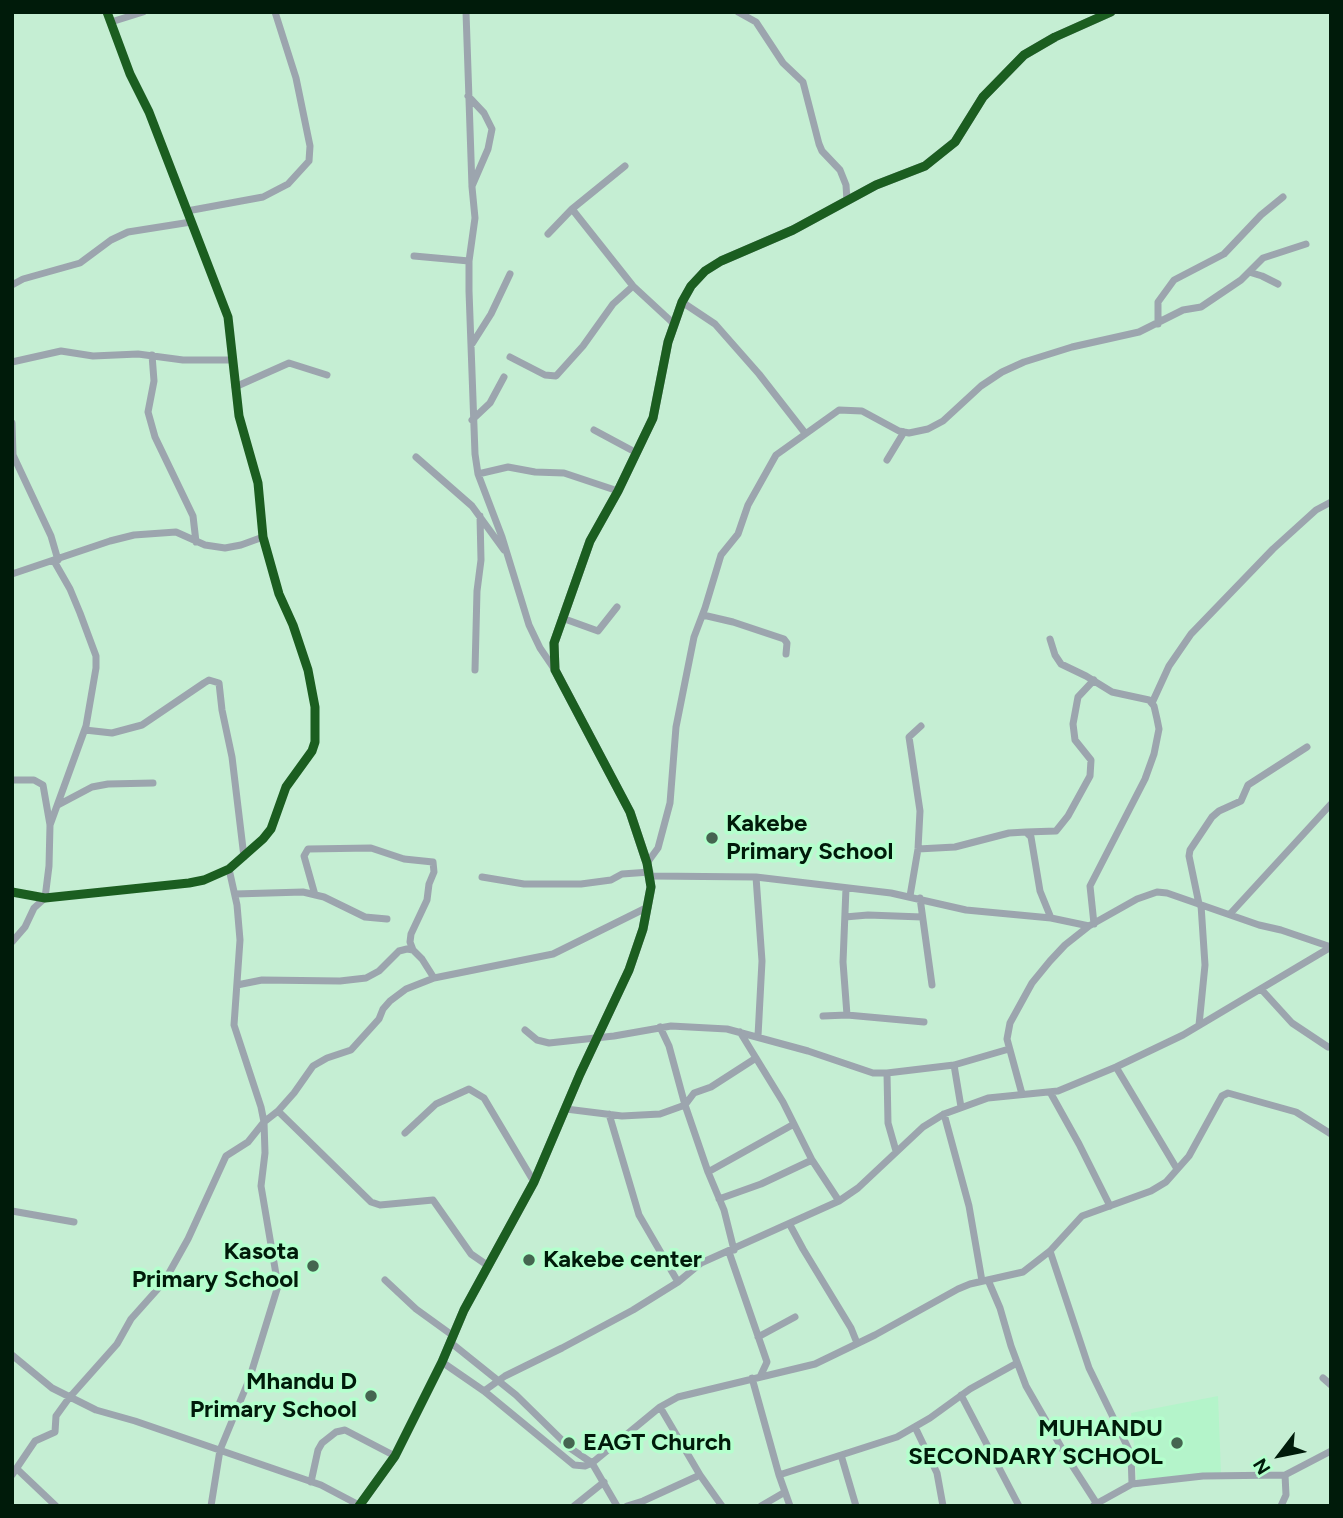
<!DOCTYPE html>
<html>
<head>
<meta charset="utf-8">
<style>
  body { margin:0 }
  #map { position:relative; width:1343px; height:1518px; overflow:hidden; background:#c5eed3; font-family:Figtree,sans-serif }
  canvas { display:block }
  .frame { position:absolute; inset:0; border:14px solid #001b0a; pointer-events:none }
  .north { position:absolute; left:1245px; top:1420px; width:70px; height:70px; -webkit-text-stroke:5px #b4ffcd; paint-order:stroke; rotate:238deg; font-size:19px; font-weight:700; line-height:28px; text-align:center; color:#001b0a }
  .north::after { content:''; display:block; margin:auto; width:24px; height:32px; background:#001b0a; clip-path:polygon(50% 0,100% 100%,50% 72%,0 100%) }
</style>
</head>
<body>
<div id="map">
<canvas width="1343" height="1518"></canvas>
<div class="frame"></div>
<div class="north">N</div>
</div>
<script>
const context = document.querySelector('canvas').getContext('2d');
context.lineJoin = 'round';
function fillPath(path, color) { context.fillStyle = color; context.fill(path, 'evenodd'); }
const toPath = rows => new Path2D(rows.map(r => 'M' + r).join(''));
function strokePath(path, color, width, dash) { context.strokeStyle = color; context.lineWidth = width; context.lineCap = dash ? 'butt' : 'round'; context.setLineDash(dash || []); context.stroke(path); }
function write(font, color, halo, rows, align = 'center') {
  context.font = font + ' Figtree,sans-serif'; context.lineWidth = 7; context.setLineDash([]); context.textBaseline = 'middle'; context.strokeStyle = halo; context.fillStyle = color; for (const [text, x, y, turn = 0] of rows) {
    context.save(); context.translate(x, y); context.rotate((+turn || 0) * Math.PI / 180); context.textAlign = isNaN(turn) ? turn : align; if (halo) context.strokeText(text, 0, 0); context.fillText(text, 0, 0); context.restore();
  }
}
fillPath(toPath([
  [1218,1396,1221,1473,1137,1480,1131,1413]
]), '#b4f4ca');
strokePath(toPath([
  [466,12,472,187,475,218,469,261,469,291,475,454,478,474,502,537,529,625,540,648,555,670],
  [738,12,756,22,783,63,803,82,819,144,822,151,840,170,846,185,847,201],
  [111,22,143,12],
  [468,96,484,113,492,129,488,149,472,186],
  [572,209,633,286,673,323],
  [187,211,263,197,288,184,309,161,310,146,296,78,275,12],
  [548,234,572,209,625,166],
  [414,256,469,261],
  [1249,272,1262,276,1278,284],
  [12,285,23,279,80,263,111,240,128,232,191,222],
  [682,302,715,324,759,374,805,433],
  [1158,324,1158,302,1174,280,1224,254,1261,215,1283,197],
  [472,344,491,314,510,274],
  [152,355,154,381,148,412,155,437,193,516,196,542],
  [510,357,545,375,556,376,583,346,613,304,633,286],
  [12,362,61,351,93,356,138,354,183,360,233,360],
  [235,387,289,363,327,375],
  [472,420,490,403,504,377],
  [12,423,13,455,51,536,58,560],
  [594,430,635,452],
  [416,457,472,506,504,550],
  [887,460,904,432],
  [478,474,508,467,535,472,564,473,618,491],
  [12,574,110,541,134,535,176,532,205,545,225,548,241,545,263,537],
  [703,615,733,622,784,639,787,643,786,654],
  [562,618,598,631,617,607],
  [1050,639,1055,655,1061,664,1086,676,1112,692,1149,700,1154,706,1157,719,1159,729,1154,754,1145,779,1090,886,1094,924],
  [475,670,477,591,481,560,480,516],
  [1152,703,1169,666,1191,634,1273,549,1316,510,1331,502],
  [85,730,112,733,142,725,204,683,209,680,219,683,222,710,232,757,244,857],
  [12,780,34,780,43,785,50,825,49,866,45,898],
  [58,805,92,787,108,784,153,783],
  [50,825,86,726,96,668,96,656,80,613,70,589,54,561],
  [1026,832,1056,831,1068,816,1090,776,1091,760,1075,740,1073,724,1078,697,1094,680],
  [918,849,955,847,1009,833,1026,832,1031,837,1040,891,1051,918],
  [647,863,658,848,670,803,676,727,694,637,705,608,721,555,738,534,748,505,776,455,839,410,862,411,899,431,909,433,928,429,943,421,981,386,1002,372,1024,362,1072,347,1139,332,1183,310,1201,307,1241,280,1263,258,1306,244],
  [651,876,756,877,891,893,966,910,1051,918,1089,926,1137,899,1157,892,1167,893,1259,925,1281,930,1331,947],
  [482,877,524,884,581,884,611,880,622,874,650,872],
  [756,877,762,961,758,1036],
  [846,888,843,962,847,1015],
  [12,892,45,898,189,883,204,880,229,869,263,839,271,829,286,787,312,751,315,742,315,707,308,670,293,625,279,594,263,537,258,483,239,416,228,317,149,112,130,74,107,12],
  [235,894,303,892,324,897,365,917,387,919],
  [315,895,304,856,308,849,371,848,404,859,433,862,434,872,429,884,427,900,411,934,410,942,413,950],
  [910,896,918,849,920,811,909,737,921,726],
  [920,898,932,985],
  [1199,904,1189,856,1190,850,1212,817,1219,811,1241,801,1248,785,1307,747],
  [1230,914,1331,804],
  [845,917,868,915,922,917],
  [12,942,25,927,34,908,45,898],
  [237,985,262,980,340,981,366,978,379,971,399,951,407,949,413,950,422,959,434,978],
  [1261,989,1292,1023,1328,1047],
  [823,1016,847,1015,924,1022],
  [1199,1025,1205,965,1201,905],
  [660,1027,669,1046,685,1105,708,1172,724,1210,734,1250],
  [525,1030,537,1040,549,1043,614,1036,671,1026,727,1029,808,1051,873,1073,887,1073,954,1065,1009,1049],
  [740,1032,783,1102,812,1160,839,1201],
  [954,1065,961,1107],
  [1116,1067,1177,1169],
  [887,1073,888,1123,896,1151],
  [1050,1092,1079,1144,1110,1206],
  [1022,1094,1007,1039,1010,1023,1032,983,1050,961,1065,945,1089,926],
  [566,1109,622,1116,660,1114,685,1105,694,1093,711,1087,756,1058],
  [278,1111,371,1202,380,1205,433,1200,471,1254,487,1265],
  [609,1114,639,1215,678,1282],
  [944,1114,969,1206,982,1281],
  [405,1133,436,1104,469,1089,484,1098,534,1182],
  [708,1172,794,1124],
  [719,1199,761,1184,812,1160],
  [12,1211,74,1222],
  [790,1225,803,1249,851,1328,857,1343],
  [1050,1251,1089,1368,1131,1454,1132,1484],
  [729,1252,767,1362,760,1377],
  [385,1280,416,1309,452,1335],
  [988,1280,1000,1308,1011,1346,1026,1386,1068,1459,1097,1504],
  [758,1337,795,1317],
  [450,1342,516,1395,570,1448,592,1463,617,1506],
  [12,1355,52,1388,96,1410,135,1421,321,1485,359,1505],
  [442,1362,484,1391,574,1465,585,1466,592,1463,660,1407,678,1397,815,1364,875,1335,958,1289,970,1284,1023,1272,1050,1251,1082,1216,1151,1191,1166,1182,1189,1156,1217,1105,1222,1096,1228,1093,1296,1112,1331,1134],
  [752,1378,779,1475,790,1506],
  [1323,1378,1331,1385],
  [484,1391,505,1376,562,1348,633,1310,678,1282,701,1263,839,1201,858,1188,923,1127,944,1114,988,1098,1058,1091,1116,1067,1183,1035,1331,947],
  [961,1395,1019,1506],
  [660,1407,700,1475,722,1506],
  [915,1427,937,1473,943,1506],
  [841,1455,856,1506],
  [17,1469,56,1506],
  [12,1475,35,1441,55,1432,56,1416,69,1398,117,1344,131,1319,164,1282,188,1239,226,1156,248,1142,264,1122,278,1111,294,1093,313,1066,327,1058,351,1050,379,1019,383,1009,390,1001,406,989,434,978,553,954,648,907],
  [779,1475,897,1437,930,1418,970,1389,1017,1363],
  [311,1482,318,1450,322,1443,336,1432,345,1430,395,1456],
  [1094,1505,1132,1484,1203,1476,1285,1475,1331,1451],
  [211,1506,220,1450,249,1380,278,1286,261,1186,265,1153,264,1122,261,1107,234,1025,240,940,237,905,229,869],
  [574,1506,604,1482],
  [627,1506,643,1501,700,1475],
  [761,1506,785,1492],
  [1281,1506,1286,1495,1285,1475]
]), '#9ca5ae', 7);
strokePath(toPath([
  [359,1506,395,1456,442,1362,464,1310,534,1182,580,1074,629,970,643,929,651,887,647,863,630,812,555,670,554,643,590,541,618,491,653,418,668,342,682,302,691,286,705,271,721,261,793,230,876,185,925,166,955,142,983,97,1024,55,1055,37,1111,12]
]), '#9ca5ae', 9);
strokePath(toPath([
  [12,892,45,898,189,883,204,880,229,869,263,839,271,829,286,787,312,751,315,742,315,707,308,670,293,625,279,594,263,537,258,483,239,416,228,317,149,112,130,74,107,12],
  [359,1506,395,1456,442,1362,464,1310,534,1182,580,1074,629,970,643,929,651,887,647,863,630,812,555,670,554,643,590,541,618,491,653,418,668,342,682,302,691,286,705,271,721,261,793,230,876,185,925,166,955,142,983,97,1024,55,1055,37,1111,12]
]), '#1b5e20', 9);
for (const [x, y, r, color] of [
  [712,838,7,"#456550"],
  [529,1260,7,"#456550"],
  [313,1266,7,"#456550"],
  [371,1396,7,"#456550"],
  [569,1443,7,"#456550"],
  [1177,1443,7,"#456550"]
]) { const dot = new Path2D(); dot.arc(x, y, r, 0, 2 * Math.PI); context.fillStyle = color; context.fill(dot); strokePath(dot, '#b4ffcd', 2.5); }
write('bold 24px', '#001b0a', '#b4ffcd', [
  ["Kakebe",726,824],
  ["Primary School",726,852],
  ["Kasota",299,1252,"right"],
  ["Primary School",299,1280,"right"],
  ["Kakebe center",543,1260],
  ["Mhandu D",357,1382,"right"],
  ["Primary School",357,1410,"right"],
  ["MUHANDU",1163,1429,"right"],
  ["SECONDARY SCHOOL",1163,1457,"right"],
  ["EAGT Church",583,1443]
], 'left');
</script>
</body>
</html>
